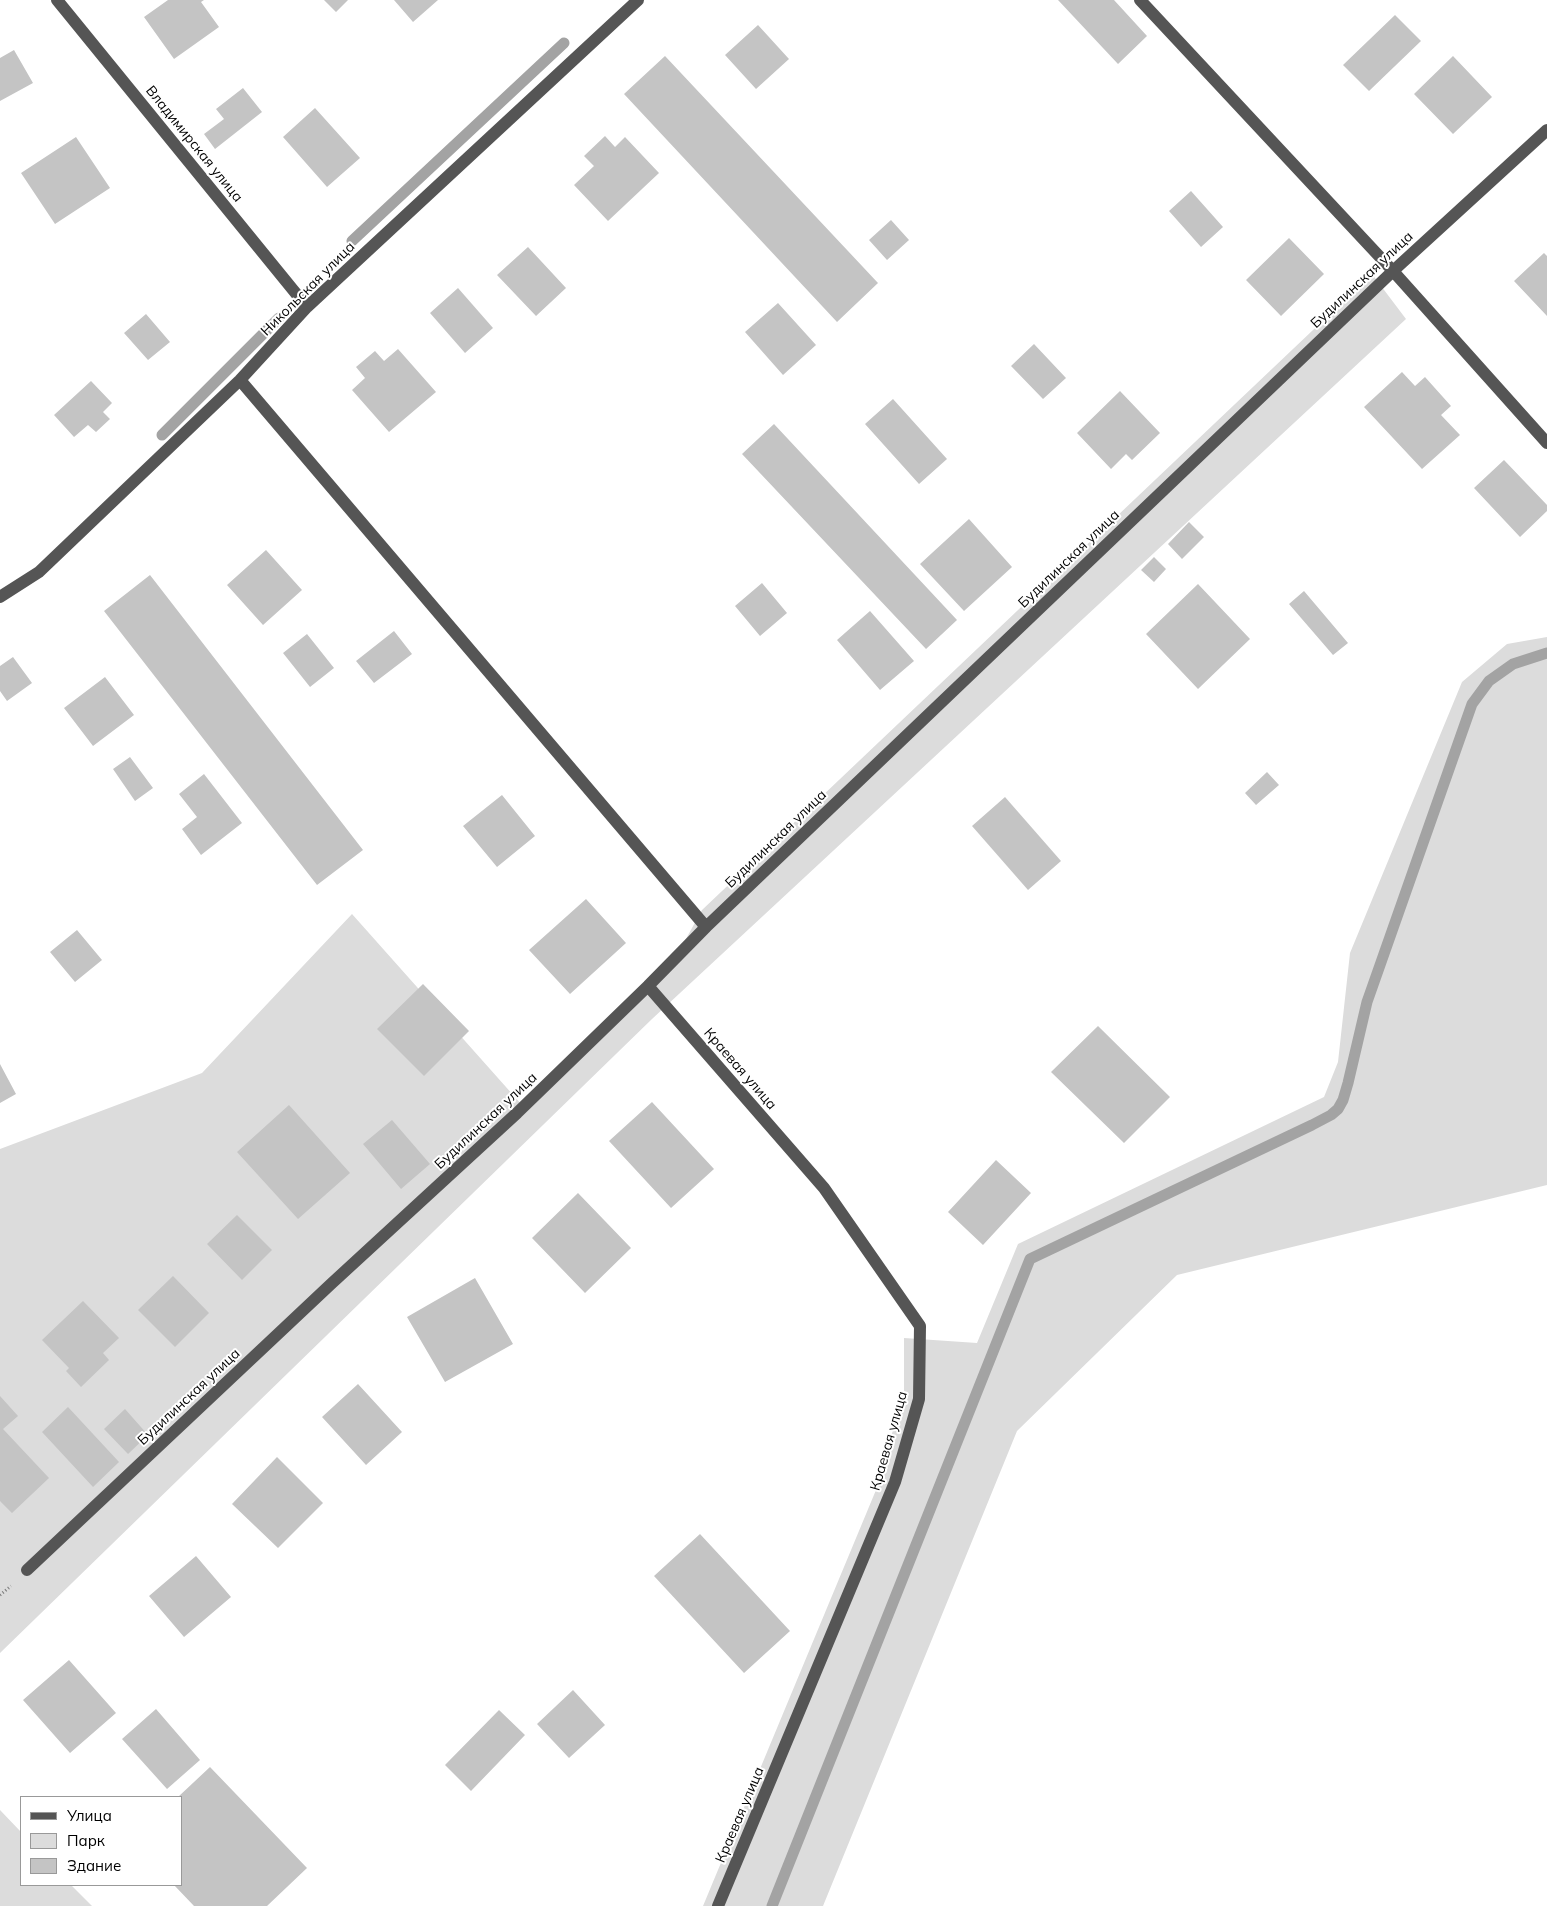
<!DOCTYPE html>
<html>
<head>
<meta charset="utf-8">
<style>
  body { margin:0 }
  #map { position:relative; width:1547px; height:1906px; overflow:hidden; background:#fff; font-family:Mulish,sans-serif }
  canvas { display:block }
  .legend { position:absolute; left:20px; top:1796px; width:162px; height:90px; box-sizing:border-box; background:#fff; border:1px solid #999; margin:0; padding:6px 9px; list-style:none; font-size:15px; color:#000 }
  .legend li { display:flex; align-items:center; gap:10px; height:25px }
  .legend b { width:25px; border:1px solid #999 }
</style>
</head>
<body>
<div id="map">
<canvas width="1547" height="1906"></canvas>
<ul class="legend">
<li><b style="height:6px;background:#555"></b>Улица</li>
<li><b style="height:14px;background:#dcdcdc"></b>Парк</li>
<li><b style="height:14px;background:#c4c4c4"></b>Здание</li>
</ul>
</div>
<script>
const context = document.querySelector('canvas').getContext('2d');
context.lineJoin = 'round';
function fillPath(path, color) { context.fillStyle = color; context.fill(path, 'evenodd'); }
const toPath = rows => new Path2D(rows.map(r => 'M' + r).join(''));
function strokePath(path, color, width, dash) { context.strokeStyle = color; context.lineWidth = width; context.lineCap = dash ? 'butt' : 'round'; context.setLineDash(dash || []); context.stroke(path); }
function write(font, color, halo, rows, align = 'center') {
  context.font = font + ' Mulish,sans-serif'; context.lineWidth = 4; context.setLineDash([]); context.textBaseline = 'middle'; context.strokeStyle = halo; context.fillStyle = color; for (const [text, x, y, turn = 0] of rows) {
    context.save(); context.translate(x, y); context.rotate((+turn || 0) * Math.PI / 180); context.textAlign = isNaN(turn) ? turn : align; if (halo) context.strokeText(text, 0, 0); context.fillText(text, 0, 0); context.restore();
  }
}
fillPath(toPath([
  [1372,274,1406,319,652,1019,0,1653,0,1149,202,1073,352,914,522,1105,682,946,702,910],
  [1547,637,1547,1185,1177,1275,1017,1431,823,1906,703,1906,876,1490,904,1391,904,1338,977,1343,1018,1244,1324,1097,1338,1062,1350,953,1462,682,1507,644],
  [0,1810,21,1832,21,1885,71,1885,92,1906,0,1906]
]), '#dcdcdc');
strokePath(toPath([
  [352,241,564,43],
  [162,435,279,318],
  [772,1906,1030,1259,1312,1125,1331,1115,1338,1109,1343,1100,1348,1083,1367,1002,1472,704,1489,681,1513,664,1547,653]
]), '#a3a3a3', 11);
fillPath(toPath([
  [168,0,204,0,201,2,219,27,174,59,144,17],
  [324,0,348,0,336,12],
  [394,0,438,0,413,22],
  [1058,0,1114,0,1147,36,1118,64],
  [1395,15,1421,41,1369,91,1343,65],
  [758,25,789,59,756,89,725,55],
  [14,50,33,83,0,101,0,58],
  [665,56,878,283,837,322,624,94],
  [1453,56,1492,97,1453,134,1414,94],
  [243,88,262,112,215,149,204,134,224,119,216,109],
  [315,108,360,158,327,187,283,137],
  [605,136,615,147,625,137,659,173,608,221,574,185,594,166,584,156],
  [76,137,110,188,55,224,21,173],
  [1191,191,1223,227,1201,247,1169,211],
  [891,220,909,240,887,260,869,240],
  [1289,238,1324,274,1281,316,1246,280],
  [528,247,566,288,536,316,497,275],
  [1544,253,1547,256,1547,316,1514,281],
  [458,288,493,328,465,353,430,313],
  [778,303,816,345,783,375,745,332],
  [146,314,170,342,148,360,124,333],
  [1034,344,1066,378,1043,399,1011,366],
  [398,349,436,392,389,432,352,390,365,378,356,367,375,351,384,361],
  [1402,372,1415,386,1425,377,1451,406,1441,415,1460,435,1422,469,1364,407],
  [91,381,112,403,103,412,110,419,96,432,88,425,74,437,54,415],
  [1120,391,1160,433,1132,460,1126,454,1111,469,1077,433],
  [893,399,947,459,919,484,865,424],
  [774,424,957,620,926,649,742,454],
  [1504,460,1547,505,1547,511,1520,537,1474,488],
  [969,519,1012,567,964,611,920,564],
  [1189,522,1204,537,1182,559,1168,544],
  [266,550,302,590,263,625,227,585],
  [1154,557,1166,569,1154,582,1141,570],
  [150,575,363,850,317,885,104,611],
  [762,583,787,613,760,636,735,606],
  [1198,584,1250,639,1198,689,1146,634],
  [1304,591,1348,643,1333,655,1289,604],
  [870,611,914,661,880,690,837,640],
  [394,631,412,654,374,683,356,661],
  [307,634,334,668,310,687,283,653],
  [13,657,32,683,7,701,0,691,0,666],
  [105,677,134,715,93,746,64,708],
  [130,757,153,788,135,801,113,769],
  [1267,772,1279,785,1256,805,1245,793],
  [204,774,242,823,201,855,182,829,197,817,179,794],
  [502,795,535,836,497,867,463,826],
  [1005,797,1061,861,1028,890,972,826],
  [586,899,626,943,570,994,529,950],
  [77,930,102,960,75,982,50,952],
  [423,984,469,1031,424,1076,377,1029],
  [1098,1026,1170,1097,1124,1143,1051,1072],
  [0,1064,16,1094,0,1103],
  [652,1102,714,1169,671,1208,609,1141],
  [289,1105,350,1173,298,1219,237,1152],
  [392,1120,430,1164,401,1189,363,1144],
  [996,1160,1031,1193,983,1245,948,1212],
  [578,1193,631,1248,585,1293,532,1238],
  [237,1215,272,1250,242,1280,207,1244],
  [173,1276,209,1313,175,1347,138,1310],
  [475,1278,513,1344,445,1382,407,1317],
  [83,1301,119,1338,103,1353,109,1360,81,1387,66,1371,69,1368,42,1340],
  [358,1384,402,1432,366,1465,322,1417],
  [0,1396,18,1416,3,1429,49,1478,12,1513,0,1501],
  [68,1407,119,1462,93,1487,42,1432],
  [125,1409,148,1435,128,1454,104,1429],
  [277,1457,323,1503,278,1548,232,1504],
  [700,1534,790,1631,744,1673,654,1576],
  [196,1556,231,1597,184,1637,149,1596],
  [69,1660,116,1713,70,1753,23,1700],
  [573,1690,605,1725,569,1758,537,1724],
  [156,1709,200,1760,167,1789,122,1739],
  [499,1710,525,1735,471,1791,445,1765],
  [210,1767,307,1868,267,1906,194,1906,174,1885,181,1885,181,1797,178,1797]
]), '#c4c4c4');
strokePath(toPath([
  [0,1595,11,1586]
]), '#777', 3, [1, 2.5]);
strokePath(toPath([
  [57,0,307,307],
  [1140,0,1393,271,1547,443],
  [240,380,706,927],
  [0,597,39,572,240,380,307,307,638,0],
  [648,986,824,1188,920,1326,919,1399,895,1482,718,1906],
  [27,1570,331,1284,517,1113,648,986,706,927,1393,271,1547,130]
]), '#555', 12);
write('14px', '#000', '#fff', [
  ["Владимирская улица",194,144,51],
  ["Будилинская улица",1362,280,-43],
  ["Никольская улица",308,289,-45],
  ["Будилинская улица",1069,559,-44],
  ["Будилинская улица",776,839,-44],
  ["Краевая улица",740,1069,49],
  ["Будилинская улица",486,1121,-43],
  ["Будилинская улица",189,1397,-43],
  ["Краевая улица",889,1441,-74],
  ["Краевая улица",740,1815,-67]
]);
</script>
</body>
</html>
